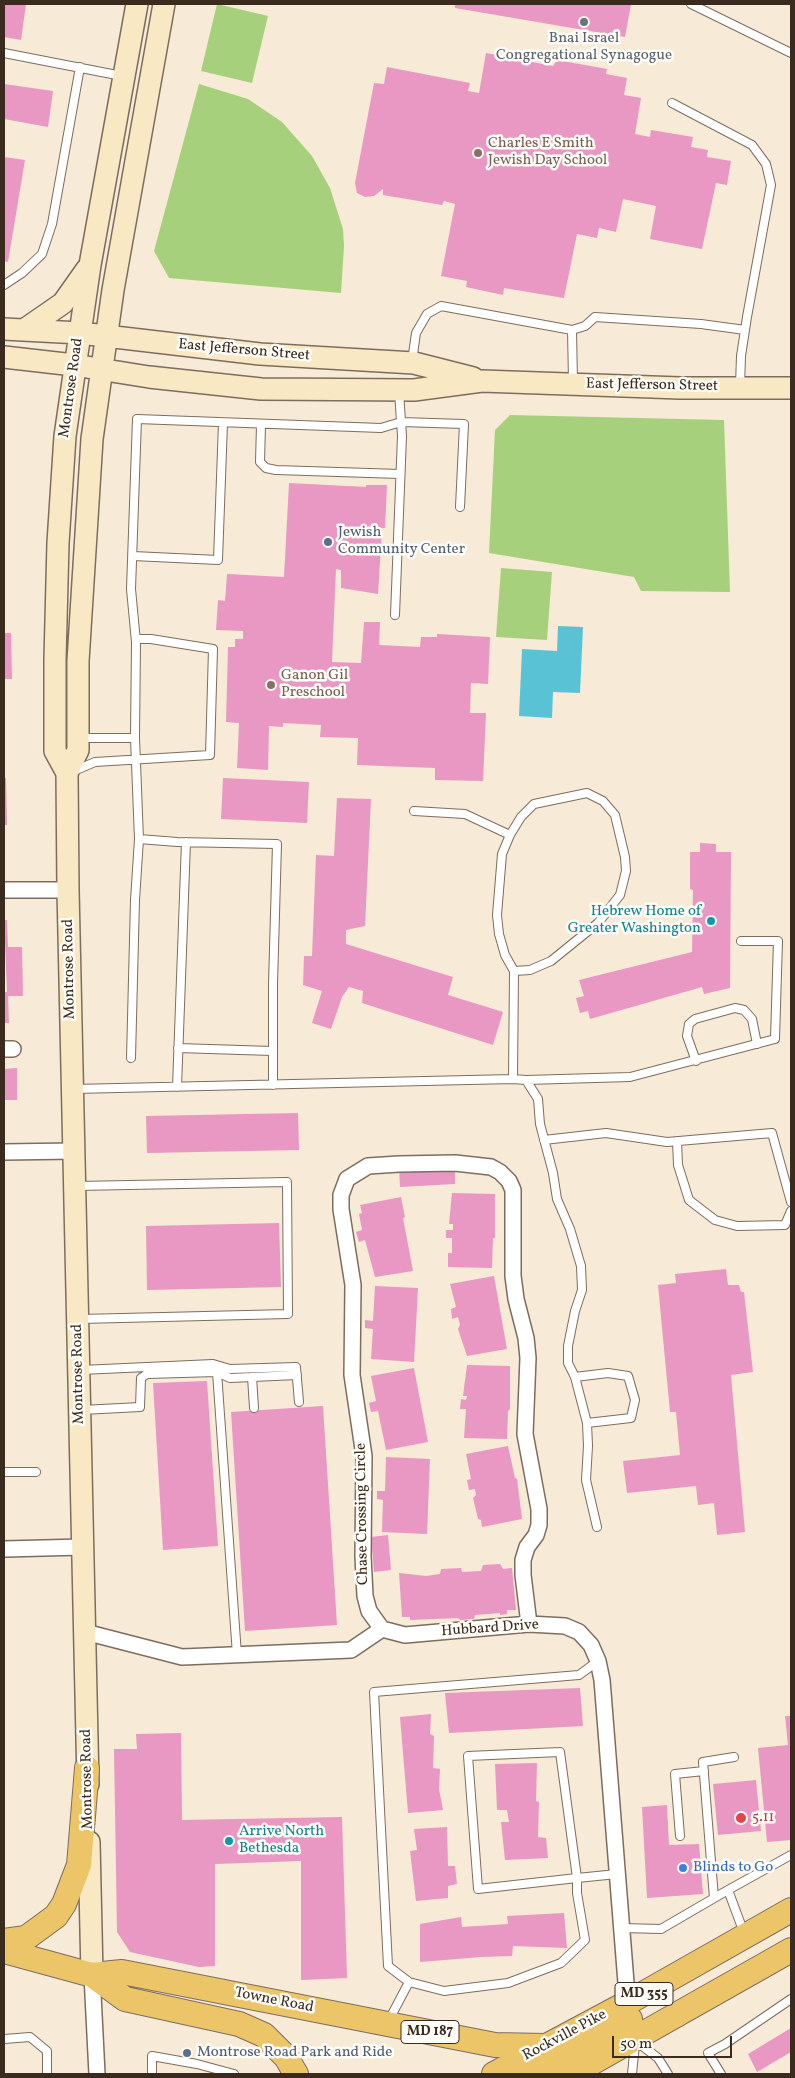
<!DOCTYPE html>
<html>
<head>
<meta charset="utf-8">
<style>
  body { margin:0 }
  #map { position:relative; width:795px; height:2078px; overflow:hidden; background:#f7ead7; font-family:Vollkorn,serif }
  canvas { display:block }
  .frame { position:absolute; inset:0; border:5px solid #3b2a1e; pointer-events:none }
  .scale { position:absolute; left:612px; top:2036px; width:120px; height:22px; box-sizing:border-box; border:2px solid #3b2a1e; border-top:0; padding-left:6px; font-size:15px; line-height:18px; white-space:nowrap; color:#3b2a1e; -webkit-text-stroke:4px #fdfcf7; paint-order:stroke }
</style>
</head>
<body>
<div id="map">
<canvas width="795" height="2078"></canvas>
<div class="frame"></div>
<div class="scale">50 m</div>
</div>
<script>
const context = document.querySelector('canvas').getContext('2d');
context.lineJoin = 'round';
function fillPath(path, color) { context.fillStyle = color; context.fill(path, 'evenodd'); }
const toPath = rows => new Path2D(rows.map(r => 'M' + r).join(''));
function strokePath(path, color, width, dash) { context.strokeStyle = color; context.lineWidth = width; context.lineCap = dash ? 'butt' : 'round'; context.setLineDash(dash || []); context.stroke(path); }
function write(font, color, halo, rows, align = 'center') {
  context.font = font + ' Vollkorn,serif'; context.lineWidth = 5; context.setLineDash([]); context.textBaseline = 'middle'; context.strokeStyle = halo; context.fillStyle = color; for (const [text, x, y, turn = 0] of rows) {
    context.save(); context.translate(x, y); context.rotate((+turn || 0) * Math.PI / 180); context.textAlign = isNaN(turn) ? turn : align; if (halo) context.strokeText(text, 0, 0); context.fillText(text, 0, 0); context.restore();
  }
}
fillPath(toPath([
  [217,4,268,16,252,83,201,71],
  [199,84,248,99,282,122,312,156,330,188,343,229,344,246,341,293,169,278,154,251],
  [510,415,724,420,730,592,641,591,634,577,489,553,495,430],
  [501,568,552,572,547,640,496,637]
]), '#a6d07b');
fillPath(toPath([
  [558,626,583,627,580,693,553,692,552,718,519,716,522,649,557,651]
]), '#59c2d5');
fillPath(toPath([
  [4,4,26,4,21,40,4,37],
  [455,4,631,4,625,37,455,8],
  [486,53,553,66,557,60,607,69,606,74,627,78,624,95,641,98,635,134,650,137,651,130,693,137,691,147,708,150,707,157,731,161,727,185,716,183,702,249,650,239,656,206,623,199,616,232,599,228,597,238,577,234,564,298,504,288,503,295,466,287,467,281,441,276,455,204,444,201,442,205,383,195,383,189,374,196,365,197,357,193,355,183,374,83,384,84,387,67,470,83,468,91,479,93],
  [4,84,53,91,48,127,4,119],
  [4,157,25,160,8,262,4,261],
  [289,483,366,487,366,485,387,485,385,528,382,528,378,594,341,588,341,570,336,569,332,662,361,663,364,622,380,622,379,645,420,647,421,637,437,637,437,634,490,637,488,684,471,683,470,713,486,713,483,781,435,780,435,768,357,765,358,738,320,737,321,725,283,723,283,727,269,726,268,770,237,768,239,723,226,722,228,647,235,647,235,639,243,639,243,631,216,630,218,600,225,601,227,574,284,577],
  [4,633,11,633,12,679,4,679],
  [4,778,6,778,7,825,4,825],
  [223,778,309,782,307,823,221,819],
  [337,798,371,799,365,926,346,930,346,944,453,977,448,995,503,1012,493,1045,362,1003,363,991,349,987,342,997,331,1029,312,1023,322,991,303,985,304,956,312,956,316,855,334,856],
  [700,843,716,844,716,852,731,852,730,988,704,994,702,987,590,1019,588,1011,580,1013,576,998,584,996,579,980,692,952,693,890,690,889,690,852,700,852],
  [4,920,7,920,8,947,22,947,23,996,8,996,9,1023,4,1023,4,992,7,992],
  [17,1068,17,1100,4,1100,4,1069],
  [298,1113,299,1150,147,1153,146,1116],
  [455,1167,455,1184,400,1187,399,1169],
  [452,1193,495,1194,495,1238,493,1238,492,1268,448,1267,448,1253,452,1253,452,1238,446,1238,446,1230,453,1230,453,1224,449,1224],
  [401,1197,405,1217,403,1218,413,1271,375,1277,365,1240,359,1242,356,1232,362,1230,359,1214,362,1213,360,1205],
  [279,1223,281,1287,147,1290,146,1226],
  [726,1269,728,1285,739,1285,741,1292,744,1292,753,1372,731,1375,745,1532,717,1535,714,1503,698,1505,696,1486,627,1493,623,1461,680,1455,676,1412,670,1412,658,1285,676,1283,675,1274],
  [494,1276,507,1349,467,1356,458,1329,460,1325,458,1317,452,1319,451,1309,456,1307,450,1284],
  [375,1286,418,1288,414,1362,371,1359,373,1329,365,1328,365,1320,373,1321],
  [467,1365,510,1366,510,1409,508,1411,507,1439,464,1438,466,1409,460,1409,461,1399,466,1400,467,1396,463,1396],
  [414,1368,428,1442,386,1450,378,1411,371,1412,369,1403,376,1401,371,1376],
  [207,1381,218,1546,163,1550,153,1383],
  [323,1406,337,1625,245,1631,231,1412],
  [508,1446,515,1478,517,1479,522,1519,482,1527,481,1520,478,1519,473,1498,476,1495,475,1489,469,1490,467,1480,471,1479,466,1454],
  [386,1457,430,1459,427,1534,382,1532,383,1500,377,1499,377,1491,385,1491],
  [388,1535,391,1570,374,1572,371,1537],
  [500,1564,503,1569,512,1568,516,1610,507,1610,507,1614,500,1615,500,1613,475,1615,474,1619,460,1620,458,1618,410,1620,410,1617,402,1617,399,1573,426,1576,440,1574,441,1569,461,1568,462,1572,481,1571,483,1565],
  [580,1688,583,1726,449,1733,445,1693],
  [431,1714,430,1734,434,1736,433,1768,440,1769,439,1789,443,1810,408,1813,400,1717],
  [785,1716,791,1716,791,1840,767,1842,758,1748,788,1745],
  [181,1733,182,1820,342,1817,347,1978,301,1980,301,1861,215,1864,215,1966,199,1967,130,1952,117,1932,114,1749,137,1749,136,1734],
  [537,1763,536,1801,539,1802,538,1837,546,1838,548,1858,505,1860,501,1822,509,1822,507,1810,497,1810,495,1764],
  [756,1780,761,1831,718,1835,713,1784],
  [667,1805,669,1845,699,1844,703,1894,647,1898,642,1807],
  [447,1827,448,1866,455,1866,457,1884,448,1886,448,1898,416,1901,410,1851,417,1850,414,1829],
  [564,1913,567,1948,513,1946,512,1956,481,1957,420,1962,420,1924,461,1917,462,1927,508,1924,507,1916],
  [791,2028,791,2052,757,2072,748,2054]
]), '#e898c2');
const lane = toPath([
  [691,4,791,53],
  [4,53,122,76],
  [672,103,752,145,766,164,771,185,747,317,741,356,740,386],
  [4,285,22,273,42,254,52,224,80,67],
  [572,330,573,382],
  [412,361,416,333,427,314,441,306,572,330,585,326,595,317,701,324,745,330],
  [261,425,260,462,266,468,276,470,400,474],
  [133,556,218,560,223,423],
  [395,615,402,436,399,392],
  [80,738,135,738],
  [74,771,95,762,210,755,213,649,151,639,136,639],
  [414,811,465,814,510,835],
  [139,839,177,842,277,844,273,984,273,1085],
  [178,1048,272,1051],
  [131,1058,135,900,139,839,135,738,136,642,131,589,137,419,381,428,401,422,464,424,460,507],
  [696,1061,687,1036,689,1024,695,1019,735,1008,744,1010,752,1019,757,1044],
  [513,1079,526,1080,538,1099,540,1124,553,1173,557,1199,570,1229,581,1266,582,1290,575,1311,568,1346,568,1363,575,1377,587,1423,588,1446,586,1480,597,1527],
  [526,1080,630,1077,775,1039,778,941,741,941],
  [177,1087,186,842],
  [74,1089,513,1079,514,971,505,955,499,934,497,915,502,854,510,835,521,817,534,804,587,793,603,801,615,815,625,857,626,871,620,895,598,923,551,961,530,970,514,971],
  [544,1140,606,1133,667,1142,772,1133,791,1202],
  [677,1141,678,1165,689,1200,715,1220,737,1226,785,1225,791,1211],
  [77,1186,287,1182,288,1314,80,1319],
  [81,1370,213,1364,230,1369,296,1367,299,1402],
  [217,1372,230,1378,297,1375],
  [252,1377,254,1408],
  [575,1377,608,1373,628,1376,635,1400,631,1418,587,1423],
  [82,1410,140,1407,141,1378,147,1374,217,1372,237,1655],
  [4,1472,36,1472],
  [598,1661,579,1675,374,1692,388,1966,409,1982,444,1991,508,1983,561,1963,585,1940,577,1893,577,1878,617,1874],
  [560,1752,577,1878,478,1889,468,1756,560,1752],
  [680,1836,675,1774,704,1771],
  [714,1898,703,1762,734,1757],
  [621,1928,661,1929,728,1890],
  [744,1933,728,1890,791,1855],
  [389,2020,409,1982],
  [4,2039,30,2037,47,2051,47,2074],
  [637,2042,658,2058,668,2074],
  [152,2074,152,2056,197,2064,234,2074],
  [632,2074,635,2044],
  [721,2074,708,2053,725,2044,791,1999]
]);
const street = toPath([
  [4,890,68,890],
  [4,1049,13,1049],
  [4,1152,74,1151],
  [4,1549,83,1547],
  [382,1629,369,1611,365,1596,363,1556,364,1456,352,1375,353,1285,341,1209,341,1195,347,1179,368,1166,399,1164,455,1163,491,1167,500,1172,509,1181,513,1190,513,1276,516,1299,526,1338,528,1358,525,1434,539,1509,539,1525,536,1535,527,1547,523,1560,523,1575,529,1624],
  [85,1632,182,1657,351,1650,382,1629,405,1635,529,1624,565,1626,579,1632,591,1645,598,1661,602,1680,628,2008],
  [92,1975,97,2074]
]);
const secondary = toPath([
  [4,329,80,333,260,354,414,363,473,378],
  [24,330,63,303,87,269],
  [4,357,74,365,149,377,261,389,414,390,482,381,680,388,791,388],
  [67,773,55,751,55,659,58,543,65,436,90,265,137,4],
  [88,1784,68,890,67,773,78,750,78,661,92,439,113,290,164,4],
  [89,1842,92,1975]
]);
const primary = toPath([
  [4,1941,26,1938,56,1916,64,1904,79,1865,87,1768],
  [4,1951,92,1975,122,1972,495,2045,546,2046],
  [92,1975,125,1999,239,2024,264,2035,286,2057,296,2074],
  [494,2074,627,2003,791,1910],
  [534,2074,630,2019],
  [572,2074,791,1950]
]);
strokePath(lane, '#7d6d5f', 10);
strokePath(street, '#7d6d5f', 18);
strokePath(secondary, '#7d6d5f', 24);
strokePath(primary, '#7d6d5f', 26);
strokePath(lane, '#fff', 8);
strokePath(street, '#fff', 15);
strokePath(secondary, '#f8e8c3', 21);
strokePath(primary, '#edc569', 24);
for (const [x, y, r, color] of [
  [584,22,5,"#6b7280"],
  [478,153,5,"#8d6e63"],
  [328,542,5,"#5c6f8a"],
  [271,685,5,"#8d6e63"],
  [711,921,5,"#0f9aa8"],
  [741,1818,6,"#e0444e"],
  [229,1841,5,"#0f9aa8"],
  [683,1868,5,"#3f7fe0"],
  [187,2053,5,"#5c6f8a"]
]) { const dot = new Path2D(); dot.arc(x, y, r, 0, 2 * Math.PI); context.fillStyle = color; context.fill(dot); strokePath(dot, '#fdfcf7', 2); }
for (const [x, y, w] of [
  [644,1994,58],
  [430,2032,58]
]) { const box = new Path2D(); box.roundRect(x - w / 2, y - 11.5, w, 23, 4); context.fillStyle = '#fdfcf7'; context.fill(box); strokePath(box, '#3b2a1e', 1); }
write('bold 14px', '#3b2a1e', null, [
  ["MD 355",644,1994],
  ["MD 187",430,2032]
]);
write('15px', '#5b616d', '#fdfcf7', [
  ["Bnai Israel",584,39],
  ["Congregational Synagogue",584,56]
]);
write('15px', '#785e54', '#fdfcf7', [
  ["Charles E Smith",488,144],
  ["Jewish Day School",488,161],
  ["Ganon Gil",281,676],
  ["Preschool",281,693]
], 'left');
write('15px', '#3b2a1e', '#fdfcf7', [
  ["East Jefferson Street",244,351,5],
  ["East Jefferson Street",652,386,1],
  ["Montrose Road",72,388,-82],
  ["Montrose Road",70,969,-91],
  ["Montrose Road",79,1374,-91],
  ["Chase Crossing Circle",363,1514,-91],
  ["Hubbard Drive",490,1629,-4],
  ["Montrose Road",88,1779,-91],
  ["Towne Road",274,2001,11],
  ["Rockville Pike",565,2036,-28]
]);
write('15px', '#4e5e75', '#fdfcf7', [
  ["Jewish",338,533],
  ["Community Center",338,550],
  ["Montrose Road Park and Ride",197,2053]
], 'left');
write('15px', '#0d838f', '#fdfcf7', [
  ["Hebrew Home of",701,912],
  ["Greater Washington",701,929],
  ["Arrive North",239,1832,"left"],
  ["Bethesda",239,1849,"left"]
], 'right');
write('15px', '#be3a42', '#fdfcf7', [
  ["5.11",752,1818]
], 'left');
write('15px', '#366cbe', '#fdfcf7', [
  ["Blinds to Go",693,1868]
], 'left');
</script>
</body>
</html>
